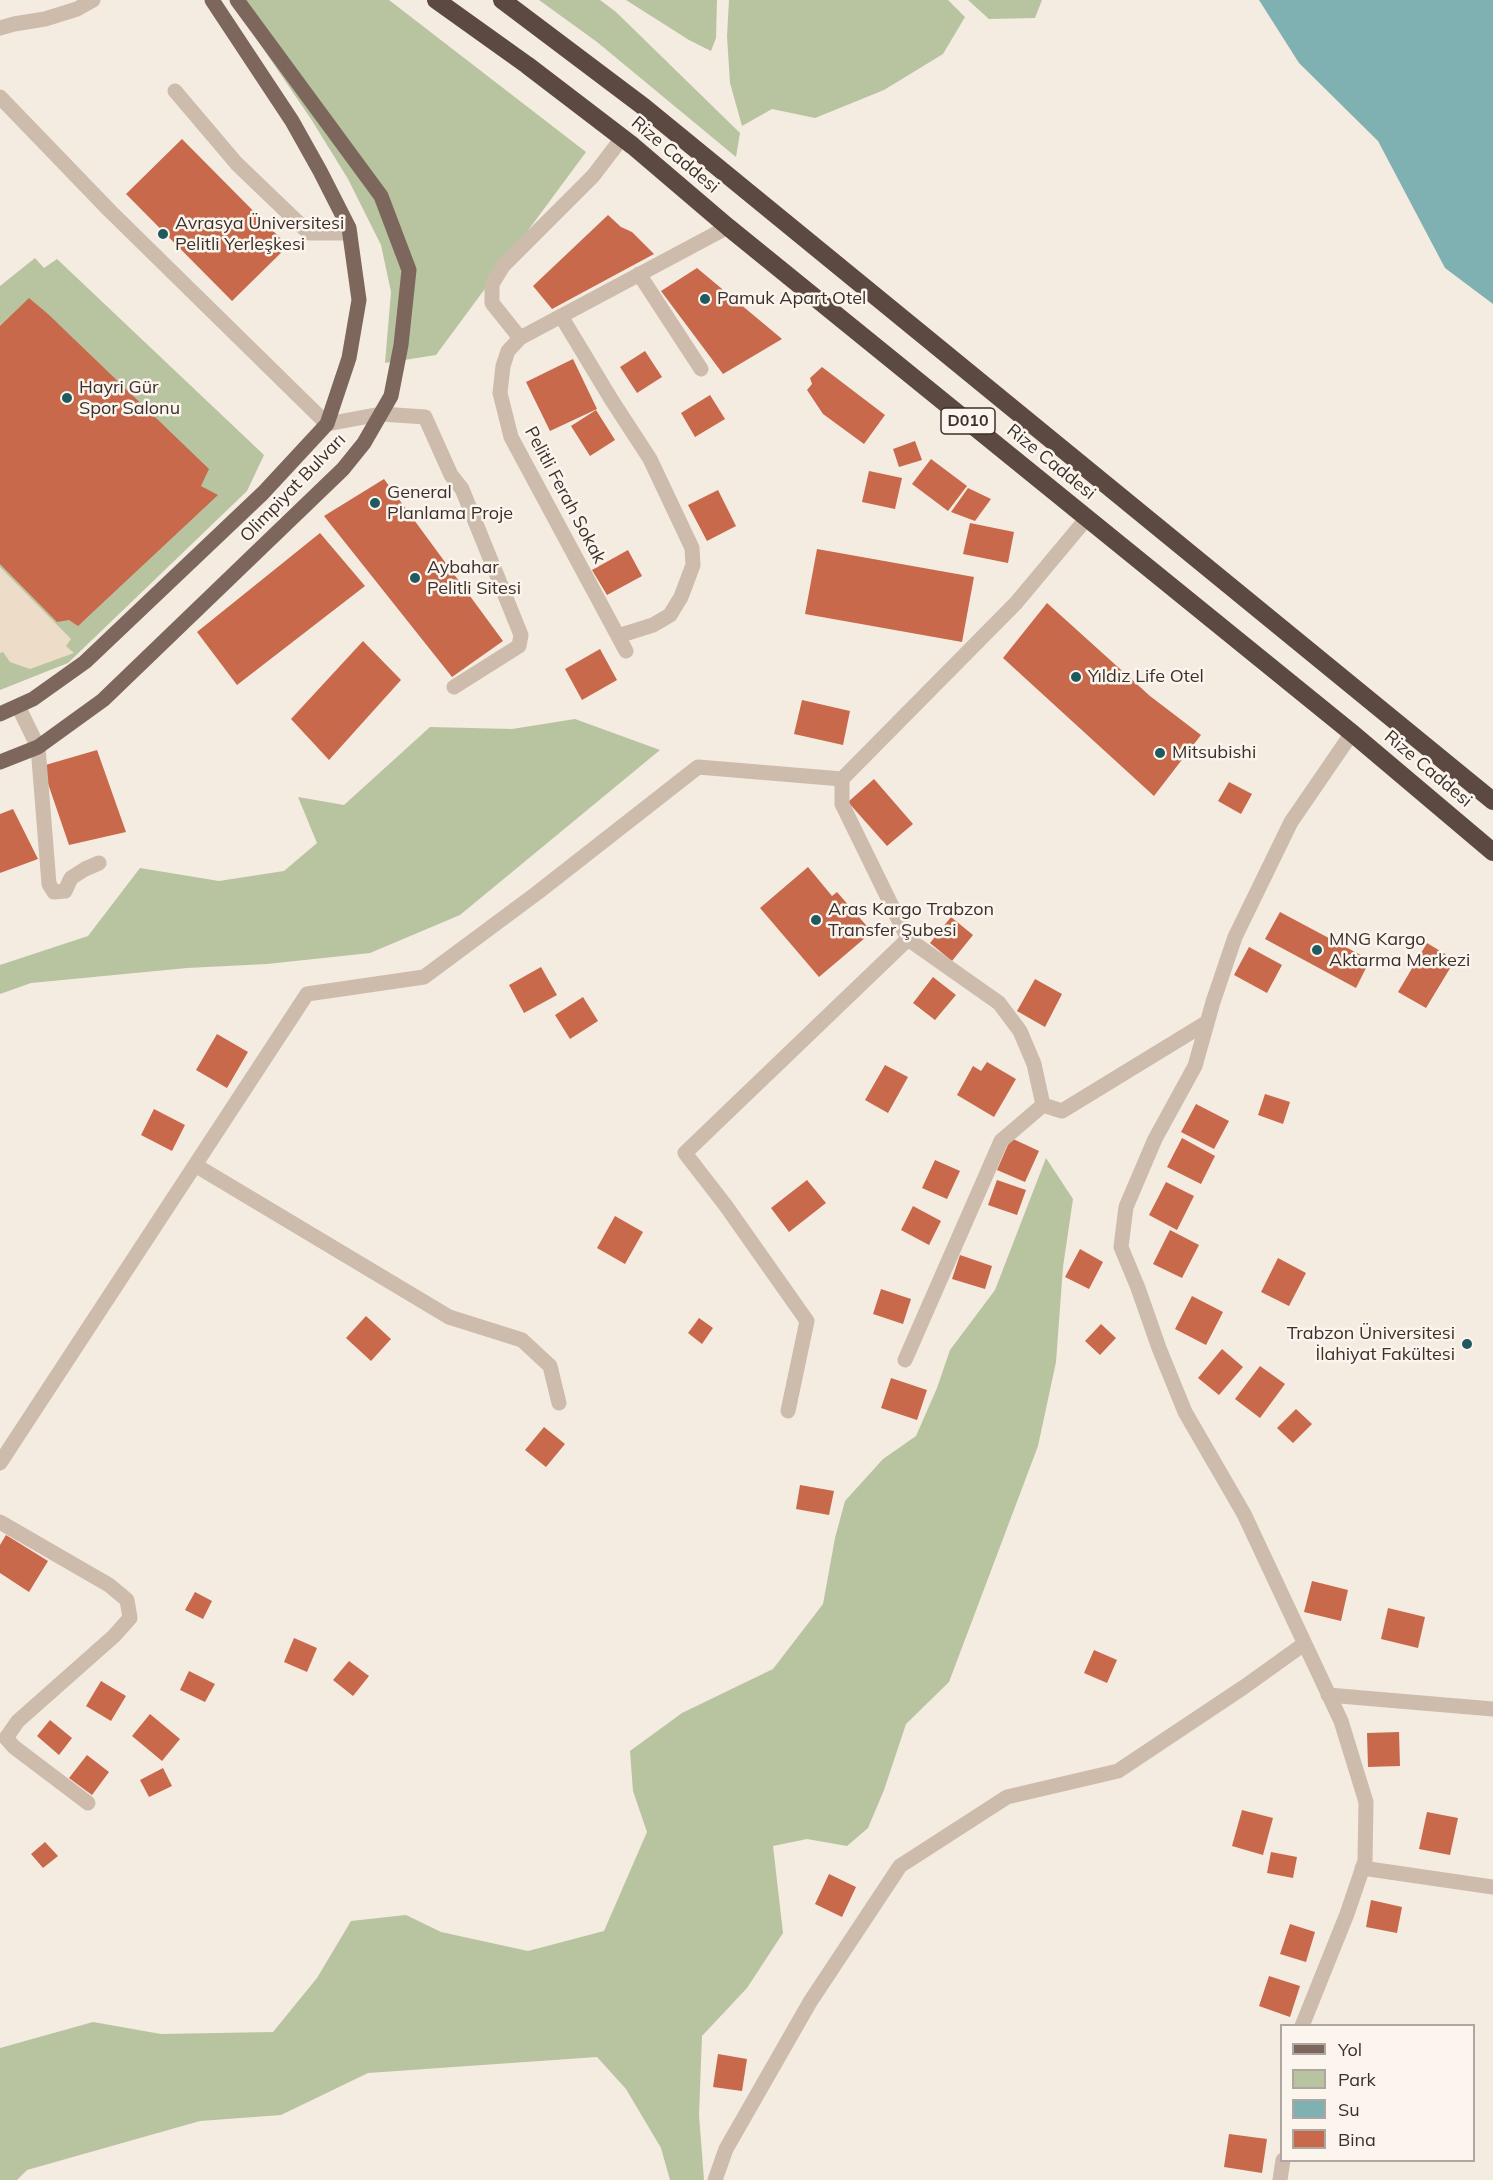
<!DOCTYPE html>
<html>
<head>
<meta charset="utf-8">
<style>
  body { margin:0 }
  #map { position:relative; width:1493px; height:2180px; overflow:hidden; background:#f4ebe1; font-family:Mulish,sans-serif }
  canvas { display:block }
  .legend { position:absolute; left:1280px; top:2024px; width:195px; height:138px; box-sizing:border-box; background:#fbf5ee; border:2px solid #aea6a0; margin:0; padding:8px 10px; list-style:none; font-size:18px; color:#3b302b }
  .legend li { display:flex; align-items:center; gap:12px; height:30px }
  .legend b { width:30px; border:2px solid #aea6a0 }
</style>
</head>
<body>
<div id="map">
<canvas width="1493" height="2180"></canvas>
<ul class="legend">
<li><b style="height:8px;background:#7d675c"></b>Yol</li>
<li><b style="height:16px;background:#b8c4a0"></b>Park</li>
<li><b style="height:16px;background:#7fb0b2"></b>Su</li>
<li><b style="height:16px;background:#c8694b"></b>Bina</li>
</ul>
</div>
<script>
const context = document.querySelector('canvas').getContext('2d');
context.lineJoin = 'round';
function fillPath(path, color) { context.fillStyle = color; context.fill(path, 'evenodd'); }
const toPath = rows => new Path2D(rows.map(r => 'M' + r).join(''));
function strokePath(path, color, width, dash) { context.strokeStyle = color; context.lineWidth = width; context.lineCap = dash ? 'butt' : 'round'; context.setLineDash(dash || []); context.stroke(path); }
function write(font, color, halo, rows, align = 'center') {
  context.font = font + ' Mulish,sans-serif'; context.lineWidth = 5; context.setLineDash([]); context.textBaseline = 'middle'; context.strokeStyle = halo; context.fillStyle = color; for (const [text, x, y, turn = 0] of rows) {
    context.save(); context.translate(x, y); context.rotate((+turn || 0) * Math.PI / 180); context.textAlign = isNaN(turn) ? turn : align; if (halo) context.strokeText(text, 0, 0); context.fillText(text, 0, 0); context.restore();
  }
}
fillPath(toPath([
  [230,0,389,0,586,152,436,355,385,363,391,292,381,245,348,179,311,119],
  [539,0,600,0,616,12,740,133,736,157,597,42],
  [626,0,717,0,716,38,711,51,689,40],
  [729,0,948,0,965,17,943,54,884,90,815,118,772,109,742,126,730,83,727,36],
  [968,0,1042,0,1035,18,989,19],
  [35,258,44,268,57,259,264,455,247,491,68,663,0,690,0,286],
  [575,719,660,750,460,915,370,953,267,964,187,968,31,983,0,994,0,965,88,936,140,868,219,881,284,871,317,843,298,797,344,805,430,727,512,729],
  [1046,1158,1073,1199,1063,1267,1056,1362,1038,1446,949,1682,906,1724,884,1790,868,1828,847,1846,807,1839,773,1846,783,1933,747,1988,702,2036,699,2115,704,2180,670,2180,661,2148,626,2089,597,2057,368,2073,281,2115,200,2121,27,2170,17,2180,0,2180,0,2048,93,2022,161,2034,273,2032,317,1978,351,1921,406,1915,441,1932,528,1951,604,1931,647,1832,633,1791,630,1751,682,1713,773,1669,823,1604,835,1538,845,1501,883,1459,916,1436,937,1388,950,1350,995,1290]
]), '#b8c4a0');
fillPath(toPath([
  [0,567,71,639,66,646,74,653,30,669,10,662,3,652,0,653]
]), '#ecdcc8');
fillPath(toPath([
  [1259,0,1493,0,1493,304,1445,268,1378,141,1299,63]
]), '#7fb0b2');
fillPath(toPath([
  [182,139,288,246,232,301,126,194],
  [608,215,621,227,632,232,654,254,552,309,533,286],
  [697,268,782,339,723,374,661,291],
  [29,298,48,314,209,469,201,486,218,495,78,626,69,620,57,622,0,564,0,326],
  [645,351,662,377,637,393,620,367],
  [573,359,597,409,550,431,526,382],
  [822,367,885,415,864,444,823,414,807,390,812,384,810,378],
  [710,395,725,419,695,437,681,413],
  [596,410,615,440,590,456,571,426],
  [915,441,922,460,899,467,893,449],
  [931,459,967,486,948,511,912,484],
  [869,471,902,478,895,509,862,502],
  [384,479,503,641,452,677,324,516],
  [968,488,991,499,975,521,951,512],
  [718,490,736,526,707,541,688,505],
  [970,523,1014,532,1008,563,963,554],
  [320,533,365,586,237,685,197,632],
  [817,549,974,577,962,642,805,614],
  [628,550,642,576,607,595,592,570],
  [1047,603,1150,696,1201,735,1154,796,1003,658],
  [363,641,401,680,329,760,291,719],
  [600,649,617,680,582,700,565,669],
  [802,700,850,711,843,745,794,734],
  [97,750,126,832,69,845,42,766],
  [874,779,913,824,887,846,848,802],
  [1229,782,1252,794,1241,814,1218,801],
  [13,809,38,859,0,873,0,814],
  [808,867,832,896,837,892,872,932,819,977,760,908],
  [1280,912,1370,960,1356,988,1265,939],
  [951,917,973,935,952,961,930,943],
  [1427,943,1455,960,1426,1008,1398,992],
  [1249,947,1282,965,1267,993,1234,975],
  [541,967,557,995,524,1013,509,985],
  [933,977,956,995,935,1020,913,1003],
  [1035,979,1062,994,1045,1027,1017,1011],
  [583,997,598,1021,570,1039,555,1015],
  [217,1034,248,1052,227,1088,196,1070],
  [987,1062,1016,1079,994,1117,957,1095,973,1066,981,1071],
  [885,1065,908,1077,888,1113,865,1100],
  [1265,1094,1290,1102,1283,1124,1258,1115],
  [1196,1104,1229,1121,1214,1149,1181,1132],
  [154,1109,185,1125,172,1151,141,1135],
  [1011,1138,1039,1151,1025,1182,997,1170],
  [1182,1138,1215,1156,1201,1184,1167,1167],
  [935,1160,960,1171,947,1199,922,1188],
  [807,1180,826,1203,789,1232,771,1208],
  [997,1180,1026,1190,1017,1215,988,1205],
  [1166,1182,1194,1196,1177,1230,1149,1215],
  [913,1206,941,1221,929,1245,901,1230],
  [615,1216,643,1232,625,1264,597,1248],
  [1170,1230,1199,1245,1182,1278,1153,1264],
  [1080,1249,1103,1262,1089,1289,1065,1277],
  [960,1255,992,1266,985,1289,952,1279],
  [1278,1258,1306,1273,1289,1306,1261,1292],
  [881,1289,911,1299,903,1324,873,1314],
  [1192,1296,1223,1312,1206,1345,1175,1329],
  [366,1316,391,1339,371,1361,346,1338],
  [699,1318,713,1328,702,1344,688,1333],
  [1101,1324,1116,1338,1100,1355,1085,1341],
  [1222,1349,1243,1367,1219,1395,1198,1378],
  [1260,1366,1285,1384,1260,1418,1235,1399],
  [891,1378,927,1390,917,1420,881,1408],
  [1296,1409,1312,1424,1293,1443,1277,1428],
  [544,1427,565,1444,546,1467,525,1450],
  [800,1485,834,1491,829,1515,796,1509],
  [6,1535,48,1561,29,1592,0,1573,0,1545],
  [1312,1581,1348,1590,1341,1621,1304,1612],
  [195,1592,212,1601,203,1619,185,1610],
  [1388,1608,1425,1617,1418,1648,1381,1639],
  [294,1638,317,1648,307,1672,284,1662],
  [1094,1650,1117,1660,1107,1683,1084,1673],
  [349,1661,369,1676,353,1696,333,1680],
  [189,1671,215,1684,205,1702,180,1690],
  [101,1681,126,1696,111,1721,86,1706],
  [150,1714,180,1739,162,1761,132,1736],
  [50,1720,72,1738,59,1755,37,1736],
  [1399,1732,1400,1766,1368,1767,1367,1733],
  [87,1755,109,1772,92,1795,69,1778],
  [163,1768,172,1786,149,1797,140,1780],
  [1242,1810,1273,1818,1263,1855,1232,1846],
  [1427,1812,1458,1818,1450,1855,1419,1849],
  [45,1842,58,1856,43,1868,31,1854],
  [1271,1852,1297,1857,1293,1878,1267,1873],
  [829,1874,856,1887,842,1917,815,1904],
  [1371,1900,1402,1907,1397,1933,1366,1927],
  [1290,1924,1315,1932,1306,1962,1280,1954],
  [1269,1976,1300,1986,1290,2017,1259,2006],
  [718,2054,747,2059,742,2091,713,2087],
  [1229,2134,1267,2139,1262,2173,1224,2167]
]), '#c8694b');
strokePath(toPath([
  [0,28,14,24,45,19,77,9,93,0],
  [175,91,237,164,309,233,350,233],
  [0,97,110,211,327,424,381,414,425,417,451,475,462,489,521,635,519,646,454,687],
  [639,274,701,369],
  [561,316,611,399,650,459,692,548,693,565,681,597,670,615,653,625,618,636],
  [520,338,492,303,492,284,503,266,593,176,622,138],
  [626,651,511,437,500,393,503,366,508,351,520,338,728,227],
  [18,706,38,747,49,884,54,892,65,891,71,878,85,869,99,863],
  [842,779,842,804,908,939],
  [195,1165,449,1317,522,1340,550,1366,559,1403],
  [905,1360,1001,1141,1043,1105],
  [788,1411,807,1321,726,1206,685,1153,908,939,999,1003,1020,1031,1034,1064,1043,1105,1062,1111,1206,1023],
  [0,1463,307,994,424,977,537,893,698,767,842,779,1016,603,1087,518],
  [0,1522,109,1585,127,1600,130,1618,114,1636,18,1721,6,1738,14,1747,88,1803],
  [1328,1695,1493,1709],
  [1362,1868,1493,1887],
  [1302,2026,1347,1914,1365,1861,1366,1802,1341,1721,1244,1514,1185,1412,1159,1348,1138,1288,1121,1247,1126,1207,1155,1139,1195,1066,1213,1002,1235,937,1291,822,1352,733],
  [715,2180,726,2149,810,2002,900,1866,1007,1797,1118,1771,1244,1687,1304,1644],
  [1280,2180,1283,2160]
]), '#cdbbac', 15);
strokePath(toPath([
  [0,714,33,699,85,662,263,493,327,424,349,358,359,300,349,228,320,171,292,121,212,0],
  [0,762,38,747,103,700,343,469,364,443,391,396,401,345,409,270,381,196,237,0]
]), '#7d675c', 15);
strokePath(toPath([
  [436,0,527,65,633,146,728,227,1352,733,1493,852],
  [502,0,644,107,1493,801]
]), '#5c4a42', 18);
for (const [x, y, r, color] of [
  [163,234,6,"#1f5a5e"],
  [705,299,6,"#1f5a5e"],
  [67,398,6,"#1f5a5e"],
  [375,503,6,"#1f5a5e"],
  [415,578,6,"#1f5a5e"],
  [1076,677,6,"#1f5a5e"],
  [1160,753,6,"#1f5a5e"],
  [816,920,6,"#1f5a5e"],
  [1317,950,6,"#1f5a5e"],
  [1467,1344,6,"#1f5a5e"]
]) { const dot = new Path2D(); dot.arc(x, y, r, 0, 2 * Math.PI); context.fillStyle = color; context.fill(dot); strokePath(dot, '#fbf5ee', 2); }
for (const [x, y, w] of [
  [968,421,54]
]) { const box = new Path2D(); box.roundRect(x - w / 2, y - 13, w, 26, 4.5); context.fillStyle = '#fbf5ee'; context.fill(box); strokePath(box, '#3b302b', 1.5); }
write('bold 16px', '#3b302b', null, [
  ["D010",968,421]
]);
write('18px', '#3b302b', '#fbf5ee', [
  ["Rize Caddesi",675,155,40],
  ["Rize Caddesi",1051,462,39],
  ["Olimpiyat Bulvarı",293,488,-46],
  ["Pelitli Ferah Sokak",565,495,62],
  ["Rize Caddesi",1428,769,40]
]);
write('18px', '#3b302b', '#fbf5ee', [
  ["Avrasya Üniversitesi",175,224],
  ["Pelitli Yerleşkesi",175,245],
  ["Pamuk Apart Otel",717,299],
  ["Hayri Gür",79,388],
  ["Spor Salonu",79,409],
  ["General",387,493],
  ["Planlama Proje",387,514],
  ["Aybahar",427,568],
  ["Pelitli Sitesi",427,589],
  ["Yıldız Life Otel",1088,677],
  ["Mitsubishi",1172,753],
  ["Aras Kargo Trabzon",828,910],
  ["Transfer Şubesi",828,931],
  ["MNG Kargo",1329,940],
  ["Aktarma Merkezi",1329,961],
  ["Trabzon Üniversitesi",1455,1334,"right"],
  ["İlahiyat Fakültesi",1455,1355,"right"]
], 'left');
</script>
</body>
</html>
